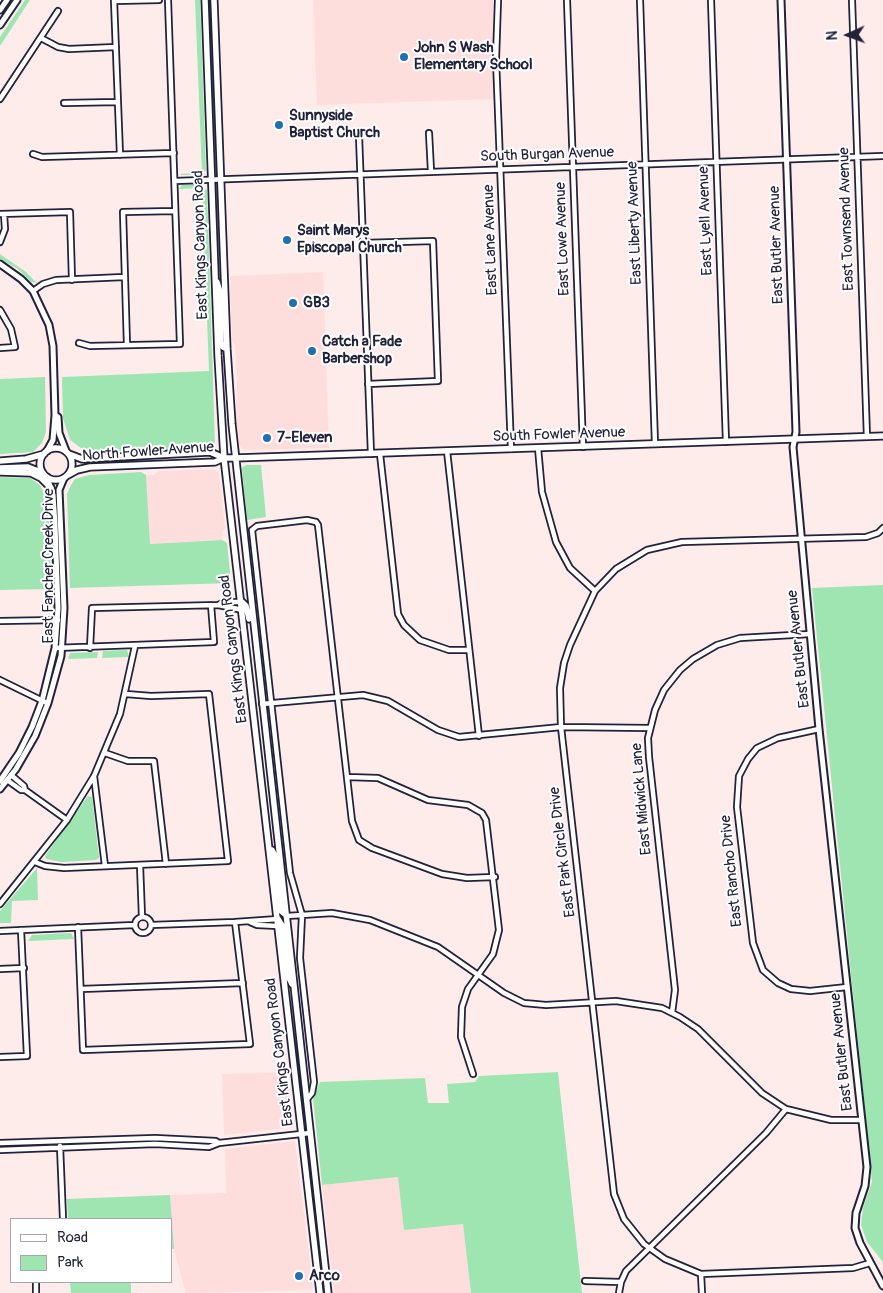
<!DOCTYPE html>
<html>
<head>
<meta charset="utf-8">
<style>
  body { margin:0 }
  #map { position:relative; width:883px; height:1293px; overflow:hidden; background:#feeceb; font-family:Pangolin,sans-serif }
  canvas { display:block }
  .legend { position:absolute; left:10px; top:1218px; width:162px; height:65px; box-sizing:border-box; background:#fff; border:1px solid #a7a7b1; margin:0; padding:6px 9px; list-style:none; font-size:15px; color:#22223b }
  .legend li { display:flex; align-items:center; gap:10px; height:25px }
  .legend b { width:25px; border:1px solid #a7a7b1 }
  .north { position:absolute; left:823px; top:10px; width:50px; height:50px; -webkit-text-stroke:4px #fff; paint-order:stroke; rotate:268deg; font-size:14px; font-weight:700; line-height:20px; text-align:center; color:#22223b }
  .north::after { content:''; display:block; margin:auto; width:18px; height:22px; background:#22223b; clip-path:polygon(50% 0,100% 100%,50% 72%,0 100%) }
</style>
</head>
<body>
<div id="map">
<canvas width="883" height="1293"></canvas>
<ul class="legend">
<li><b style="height:6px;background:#fff"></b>Road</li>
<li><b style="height:14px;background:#9ee5b2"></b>Park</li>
</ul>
<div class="north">N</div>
</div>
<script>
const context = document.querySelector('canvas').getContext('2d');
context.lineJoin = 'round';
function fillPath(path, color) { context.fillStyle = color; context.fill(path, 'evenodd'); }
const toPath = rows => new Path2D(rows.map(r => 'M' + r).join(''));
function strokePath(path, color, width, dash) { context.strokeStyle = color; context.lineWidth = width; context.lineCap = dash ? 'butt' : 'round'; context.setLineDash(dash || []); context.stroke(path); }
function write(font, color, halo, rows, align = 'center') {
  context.font = font + ' Pangolin,sans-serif'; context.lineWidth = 4; context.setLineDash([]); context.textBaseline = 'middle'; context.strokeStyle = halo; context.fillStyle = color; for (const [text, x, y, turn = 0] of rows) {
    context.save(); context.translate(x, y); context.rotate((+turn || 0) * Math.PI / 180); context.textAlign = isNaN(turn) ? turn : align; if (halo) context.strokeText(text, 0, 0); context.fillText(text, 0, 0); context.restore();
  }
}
fillPath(toPath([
  [313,0,493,0,493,99,317,105],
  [323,272,329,448,244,450,239,445,236,417,237,381,235,345,232,341,230,276],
  [214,469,219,473,225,528,222,532,222,540,150,544,146,475,154,475,158,471],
  [287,1072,294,1127,224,1135,222,1074],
  [295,1141,313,1287,311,1290,186,1293,172,1243,170,1195,226,1193,225,1149],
  [398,1177,463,1223,471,1293,334,1293,322,1185]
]), '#fddedd');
fillPath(toPath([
  [25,0,30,0,0,46,0,37],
  [195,0,200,0,206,170,202,175,182,175,180,174,202,173],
  [182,185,202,184,207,191,215,446,183,451,101,451,81,448,70,440,63,418,62,377,209,371,202,188,179,189],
  [0,254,26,272,37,283,31,282,18,269,0,259],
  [45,377,46,432,42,443,33,452,0,454,0,379],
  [261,465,266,517,247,520,242,468,246,465],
  [141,472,146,475,150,544,222,540,227,543,231,583,70,588,67,494,71,485,75,479,89,475],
  [0,477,30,478,40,485,43,491,49,517,51,589,0,590],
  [883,585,883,1262,867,1242,861,1225,863,1208,872,1182,812,588],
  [127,650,129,657,102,658,103,651],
  [98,652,97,658,68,659,70,653],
  [88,796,92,797,99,858,96,860,62,862,46,859,45,856],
  [37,868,38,900,12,901,11,923,0,923,0,911],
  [71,933,74,939,28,941,32,935],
  [558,1072,582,1293,471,1293,463,1224,404,1230,398,1177,322,1185,313,1098,320,1082,425,1078,428,1103,449,1103,447,1084,475,1082,479,1076],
  [170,1195,174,1249,171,1249,171,1219,68,1219,67,1199],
  [70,1282,131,1282,131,1293,71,1293]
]), '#9ee5b2');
const minor = toPath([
  [114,0,120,155],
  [498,0,496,59,511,449],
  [567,0,583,447],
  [640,0,655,444],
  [711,0,726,442],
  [852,0,867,437],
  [114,1,159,0],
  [41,38,58,47,69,49,116,47],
  [0,99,58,11],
  [64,103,118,102],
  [429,133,431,171],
  [359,136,371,454],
  [33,154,42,157,174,153],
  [175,181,883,156],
  [0,214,70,212,72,280],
  [0,242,5,229,4,214],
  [363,243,433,241,438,381,368,384],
  [33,291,43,284,56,280,124,277],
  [0,310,11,329,15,347,0,348],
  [79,343,90,346,180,344,168,0],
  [127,345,123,212,175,211],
  [538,448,542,492,556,542,570,568,595,591],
  [447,451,479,736],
  [380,454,398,614,404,625,420,640,449,650,469,650],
  [252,530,290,873,302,915,300,958,314,1082,312,1093,307,1099],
  [252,530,257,526,307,520,316,522,318,525,352,821,359,840,372,848,442,874,467,878,495,877],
  [218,605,243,610],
  [0,621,58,620],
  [55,648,214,642,211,605],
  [90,648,92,608,218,605,224,602,242,602],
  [0,680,45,702],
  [262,704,363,695,388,701,438,730,459,737,561,727,650,728],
  [819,729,778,738,757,748,748,759,739,776,737,807,753,943,763,970,778,983,791,989,810,991,847,987],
  [105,753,128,761,154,761,166,864],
  [94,776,105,866],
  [347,777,378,778,428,800,468,805,482,813,486,820,499,930,493,954,468,989,462,1007,461,1037,473,1074],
  [7,780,21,790,25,790,24,786,11,775],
  [25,790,67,820],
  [35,862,45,866,64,868,228,861,209,694,151,696,126,694],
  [140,865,142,917],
  [0,904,67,820,94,776,120,714,135,646],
  [287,916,332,913,370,920,438,947,504,993,524,1003,546,1005,616,1001,662,1008,680,1017,698,1029,762,1093,786,1109,831,1120,862,1120],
  '135 925a8 8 0 1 1 16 0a8 8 0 1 1-16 0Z',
  [250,922,257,925,278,926],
  [151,925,235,922,278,919],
  [78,927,83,1050,250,1044,235,922],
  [0,931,134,925],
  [0,969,24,968],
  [81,989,243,983],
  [672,1013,675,990,649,757,648,738,655,710,664,690,680,670,693,659,717,645,740,638,810,634],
  [0,1057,27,1056,21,930],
  [0,1143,155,1138,216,1141,219,1143],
  [60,1146,63,1219],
  [0,1150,155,1144,209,1147,219,1143,310,1133],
  [701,1274,853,1268,870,1263],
  [585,1281,621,1282],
  [36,1282,36,1293],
  [619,1293,621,1282,626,1271,766,1133,786,1109],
  [702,1293,701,1274,665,1259,644,1244,624,1219,614,1194,561,727,560,688,564,663,570,645,595,591,616,569,647,550,682,542,866,537,878,533,883,528]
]);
const tertiary = toPath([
  [781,0,796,432,793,447,819,729,867,1167,865,1186,856,1213,855,1228,860,1243,883,1286],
  [0,10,7,0],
  [0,25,17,0],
  [0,264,21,279,33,291,49,325,53,346,55,415,53,440,47,451],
  [55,415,58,417,59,433,66,451],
  [0,781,19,753,32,727,42,701,55,648,58,608,55,524,53,495,47,477],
  [0,789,16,769,35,736,48,703,61,656,64,608,59,490,64,478]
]);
const secondary = toPath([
  [205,0,218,356,224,458,320,1293],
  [214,0,227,349,232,424,328,1293],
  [217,282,220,292,221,342,223,347,227,349],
  '40 464a16 16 0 1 1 32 0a16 16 0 1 1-32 0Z',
  [69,454,82,459,210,452,224,458],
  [0,461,26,459,44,454],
  [0,468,28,467,43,473],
  [0,472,31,473,41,478,51,488],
  [68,475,77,470,90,467,215,462,224,458,235,458,883,436],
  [242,602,246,606,249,619],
  [272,850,275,856,281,911,287,916],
  [278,919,283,927,288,976,292,984]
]);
strokePath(minor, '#22223b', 8);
strokePath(tertiary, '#22223b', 9);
strokePath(secondary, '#22223b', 9);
strokePath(minor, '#fff', 4.5);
strokePath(tertiary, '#fff', 5);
strokePath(secondary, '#fff', 5.5);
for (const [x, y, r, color] of [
  [404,57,5,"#1f6fb2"],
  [279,125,5,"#1f6fb2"],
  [287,240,5,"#1f6fb2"],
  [293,303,5,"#1f6fb2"],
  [312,351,5,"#1f6fb2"],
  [267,438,5,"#1f6fb2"],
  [299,1276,5,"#1f6fb2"]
]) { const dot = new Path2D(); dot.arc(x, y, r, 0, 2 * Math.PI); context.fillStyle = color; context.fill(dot); strokePath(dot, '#fff', 2); }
write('bold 15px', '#22223b', '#fff', [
  ["John S Wash",414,48],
  ["Elementary School",414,65],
  ["Sunnyside",289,116],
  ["Baptist Church",289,133],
  ["Saint Marys",297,231],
  ["Episcopal Church",297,248],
  ["GB3",303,303],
  ["Catch a Fade",322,342],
  ["Barbershop",322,359],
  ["7-Eleven",277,438],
  ["Arco",309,1276]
], 'left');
write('15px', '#22223b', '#fff', [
  ["South Burgan Avenue",547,155,-2],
  ["East Townsend Avenue",847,219,-92],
  ["East Lyell Avenue",706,221,-92],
  ["East Liberty Avenue",635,223,-92],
  ["East Lowe Avenue",563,239,-92],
  ["East Lane Avenue",491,240,-92],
  ["East Kings Canyon Road",201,245,-92],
  ["East Butler Avenue",777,245,-92],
  ["South Fowler Avenue",559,435,-2],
  ["North Fowler Avenue",148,452,-4],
  ["East Fancher Creek Drive",49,566,-90],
  ["East Kings Canyon Road",234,649,-97],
  ["East Butler Avenue",799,649,-96],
  ["East Midwick Lane",642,799,-95],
  ["East Park Circle Drive",563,852,-97],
  ["East Rancho Drive",732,871,-96],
  ["East Kings Canyon Road",280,1052,-97],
  ["East Butler Avenue",842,1052,-96]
]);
</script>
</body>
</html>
